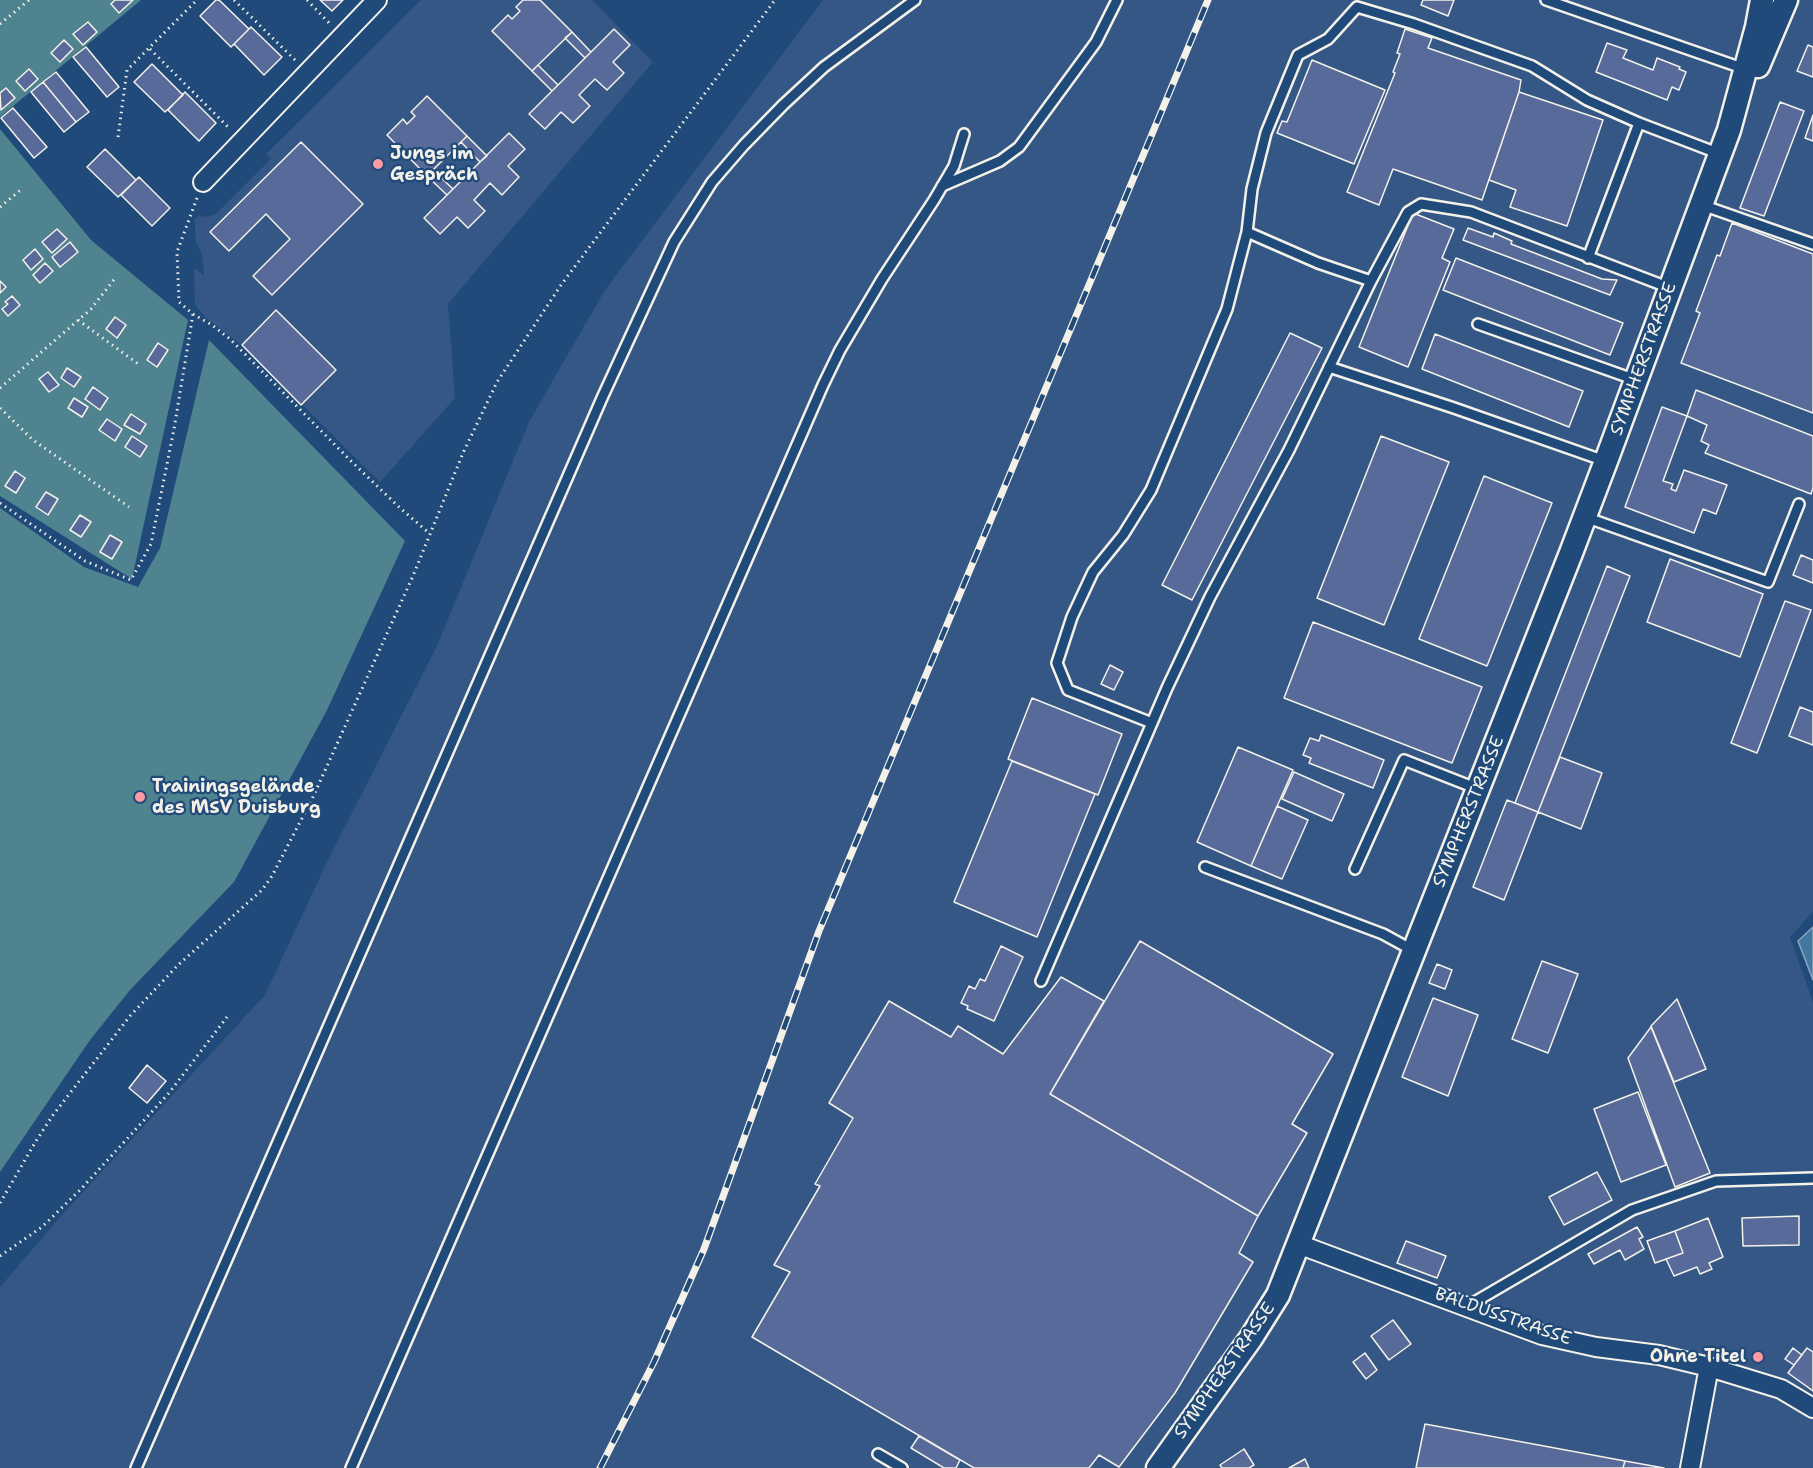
<!DOCTYPE html>
<html>
<head>
<meta charset="utf-8">
<style>
  body { margin:0 }
  canvas { display:block; background:#1f4a7a }
</style>
</head>
<body>
<canvas width="1813" height="1468"></canvas>
<script>
const context = document.querySelector('canvas').getContext('2d');
context.lineJoin = 'round';
function fillPath(path, color) { context.fillStyle = color; context.fill(path, 'evenodd'); }
const toPath = rows => new Path2D(rows.map(r => 'M' + r).join(''));
function strokePath(path, color, width, dash) { context.strokeStyle = color; context.lineWidth = width; context.lineCap = dash ? 'butt' : 'round'; context.setLineDash(dash || []); context.stroke(path); }
function write(font, color, halo, rows, align = 'center') {
  context.font = font + ' "Shantell Sans",sans-serif'; context.lineWidth = 4.5; context.setLineDash([]); context.textBaseline = 'middle'; context.strokeStyle = halo; context.fillStyle = color; for (const [text, x, y, turn = 0] of rows) {
    context.save(); context.translate(x, y); context.rotate((+turn || 0) * Math.PI / 180); context.textAlign = isNaN(turn) ? turn : align; if (halo) context.strokeText(text, 0, 0); context.fillText(text, 0, 0); context.restore();
  }
}
fillPath(toPath([
  [421,0,592,0,653,62,448,304,455,398,380,482,242,345,207,319,195,305,194,268,204,275,202,254,196,243,195,226,195,219,199,216,209,217,217,213,271,159,266,154],
  [823,0,1813,0,1813,912,1790,937,1813,1002,1813,1468,0,1468,0,1287,60,1217,265,995,328,860,437,646,529,422,605,290]
]), '#345785');
fillPath(toPath([
  [0,0,141,0,0,117],
  [0,129,91,240,188,320,132,579,0,496],
  [209,340,405,541,326,712,234,882,130,990,90,1040,0,1172,0,508,84,567,138,587,160,548]
]), '#4f8390');
const water = toPath([
  [1813,927,1813,980,1798,941,1813,927]
]);
fillPath(water, '#4378a0');
strokePath(water, '#8aa8bd', 1.5);
const building = toPath([
  [115,0,133,0,119,13,111,4,115,0],
  [216,0,219,0,249,29,231,47,200,16,216,0],
  [320,0,343,0,332,11,320,0],
  [523,0,540,0,572,32,532,71,492,31,508,15,512,19,520,11,516,7,523,0],
  [1423,0,1454,0,1448,16,1421,5,1423,0],
  [88,22,97,32,83,45,73,34,88,22],
  [251,27,282,57,264,75,234,44,251,27],
  [614,29,630,45,613,62,624,73,607,90,595,79,579,95,590,106,573,123,561,112,545,129,529,114,614,29],
  [1405,29,1432,38,1428,48,1521,80,1519,92,1482,200,1393,169,1379,205,1347,192,1395,73,1393,72,1400,54,1397,53,1405,29],
  [572,32,591,52,585,58,565,38,572,32],
  [64,40,73,49,60,62,51,53,64,40],
  [1607,43,1627,50,1623,58,1653,70,1657,58,1680,67,1679,69,1686,72,1679,90,1672,87,1667,100,1596,72,1607,43],
  [1808,45,1813,47,1813,77,1797,71,1808,45],
  [86,47,119,87,107,97,73,57,86,47],
  [1312,60,1385,90,1354,164,1277,133,1282,121,1287,122,1312,60],
  [152,64,183,95,165,112,134,82,152,64],
  [538,65,558,85,552,91,532,71,538,65],
  [29,69,38,79,25,91,16,81,29,69],
  [56,72,89,112,76,122,43,82,56,72],
  [43,82,76,122,64,132,31,92,43,82],
  [6,88,15,98,1,110,0,93,6,88],
  [185,92,216,123,199,141,168,110,185,92],
  [1519,92,1603,120,1567,226,1510,207,1516,190,1489,180,1519,92],
  [427,96,467,136,427,176,387,135,403,119,407,124,415,116,411,112,427,96],
  [1780,102,1804,111,1764,216,1740,208,1780,102],
  [13,108,47,147,34,158,1,118,13,108],
  [1813,115,1813,141,1805,138,1813,115],
  [509,133,525,149,508,166,519,177,502,195,490,183,474,200,485,211,468,228,457,217,440,234,424,218,509,133],
  [467,136,487,156,480,162,461,142,467,136],
  [301,142,363,204,272,295,253,276,290,239,266,214,229,251,210,232,301,142],
  [105,149,136,180,118,197,87,167,105,149],
  [433,170,453,189,447,195,427,176,433,170],
  [139,177,170,208,152,226,121,195,139,177],
  [1413,213,1454,229,1442,258,1450,262,1408,367,1359,347,1413,213],
  [1732,223,1813,254,1813,413,1681,363,1700,313,1696,311,1717,255,1720,256,1732,223],
  [1468,228,1493,237,1494,233,1512,241,1511,244,1602,279,1617,280,1610,295,1463,240,1468,228],
  [57,229,67,239,52,253,42,242,57,229],
  [70,242,78,252,60,267,52,257,70,242],
  [35,249,43,259,31,270,23,260,35,249],
  [1456,258,1623,323,1610,355,1443,290,1456,258],
  [45,263,53,271,40,283,33,275,45,263],
  [0,281,6,287,0,293,0,281],
  [12,296,20,305,8,316,2,309,8,304,5,302,12,296],
  [276,310,336,370,301,405,242,345,276,310],
  [115,317,126,325,117,338,106,329,115,317],
  [1290,333,1322,348,1192,600,1162,585,1290,333],
  [1435,334,1583,391,1569,427,1422,369,1435,334],
  [158,343,168,350,157,367,147,360,158,343],
  [67,368,81,377,74,387,61,378,67,368],
  [48,372,59,385,49,392,39,379,48,372],
  [93,387,108,398,100,410,85,399,93,387],
  [1696,390,1813,436,1813,488,1811,494,1705,453,1709,445,1701,441,1707,425,1687,416,1696,390],
  [74,398,88,407,82,417,68,408,74,398],
  [1662,407,1687,416,1663,481,1673,484,1671,489,1676,491,1684,470,1727,485,1716,514,1703,509,1694,533,1625,507,1662,407],
  [131,414,146,424,140,434,124,425,131,414],
  [107,419,122,429,115,441,99,430,107,419],
  [132,436,147,446,140,457,125,447,132,436],
  [1381,436,1449,462,1384,625,1317,598,1381,436],
  [15,471,25,478,16,493,5,486,15,471],
  [1484,476,1552,503,1487,666,1419,639,1484,476],
  [46,492,58,499,48,515,36,507,46,492],
  [80,515,91,522,81,537,70,530,80,515],
  [110,535,122,542,112,559,100,552,110,535],
  [1801,555,1813,560,1813,583,1793,575,1801,555],
  [1670,559,1763,594,1740,657,1647,622,1670,559],
  [1607,566,1630,576,1538,812,1515,803,1607,566],
  [1785,601,1811,610,1757,753,1731,743,1785,601],
  [1313,622,1482,687,1452,763,1284,698,1313,622],
  [1110,665,1123,672,1114,690,1101,684,1110,665],
  [1032,698,1122,734,1098,795,1008,759,1032,698],
  [1800,707,1813,712,1813,745,1789,736,1800,707],
  [1321,735,1384,760,1373,788,1309,763,1311,758,1303,755,1310,738,1319,741,1321,735],
  [1238,747,1293,770,1251,866,1197,842,1238,747],
  [1560,757,1602,773,1581,829,1538,812,1560,757],
  [1012,761,1095,794,1037,937,954,902,1012,761],
  [1294,772,1344,794,1332,821,1282,799,1294,772],
  [1507,800,1538,812,1504,900,1473,887,1507,800],
  [1277,806,1308,820,1282,879,1251,866,1277,806],
  [1140,941,1333,1054,1292,1124,1307,1133,1258,1216,1050,1094,1140,941],
  [1001,946,1023,957,994,1021,967,1009,968,1006,961,1003,969,986,975,989,980,979,985,981,1001,946],
  [1542,961,1578,974,1548,1053,1512,1039,1542,961],
  [1437,964,1452,970,1445,989,1429,983,1437,964],
  [1061,977,1104,1001,1050,1094,1258,1216,1239,1253,1253,1262,1175,1393,1119,1467,1099,1455,1089,1468,974,1468,752,1337,790,1272,774,1265,820,1186,815,1184,853,1118,829,1103,889,1001,951,1037,958,1026,1003,1054,1061,977],
  [1433,998,1478,1015,1448,1096,1402,1077,1433,998],
  [1677,999,1706,1069,1674,1082,1651,1026,1677,999],
  [1651,1027,1710,1173,1675,1187,1628,1058,1651,1027],
  [147,1065,166,1081,147,1103,129,1088,147,1065],
  [1638,1092,1666,1165,1621,1182,1594,1109,1638,1092],
  [1597,1172,1612,1200,1564,1225,1549,1197,1597,1172],
  [1799,1216,1799,1245,1743,1246,1742,1218,1799,1216],
  [1708,1218,1723,1257,1709,1263,1712,1269,1700,1274,1697,1267,1674,1276,1666,1259,1683,1253,1675,1231,1708,1218],
  [1637,1227,1643,1237,1639,1239,1644,1249,1625,1260,1620,1250,1594,1264,1588,1254,1637,1227],
  [1675,1231,1683,1253,1655,1263,1647,1241,1675,1231],
  [1406,1241,1446,1256,1437,1278,1397,1263,1406,1241],
  [1393,1320,1411,1344,1389,1360,1371,1336,1393,1320],
  [1793,1348,1802,1355,1794,1365,1785,1359,1793,1348],
  [1807,1348,1813,1352,1813,1391,1788,1373,1807,1348],
  [1365,1353,1377,1370,1366,1379,1353,1362,1365,1353],
  [1425,1424,1625,1461,1623,1468,1416,1468,1425,1424],
  [919,1436,960,1460,956,1468,944,1468,911,1448,919,1436],
  [1244,1449,1254,1465,1249,1468,1222,1468,1220,1465,1244,1449],
  [1305,1459,1309,1468,1289,1468,1305,1459],
  [1625,1461,1664,1468,1623,1468,1625,1461]
]);
fillPath(building, '#576a99');
strokePath(building, '#f4f1e8', 1.5);
const service = toPath([
  [1546,0,1745,69],
  [942,186,1000,161,1019,147,1096,42,1117,0],
  [1702,205,1813,244],
  [1588,258,1639,123],
  [1371,281,1318,263,1247,232,1252,189,1266,133,1298,55,1328,39,1357,7,1414,24,1532,66,1587,100,1639,123,1720,154],
  [1478,324,1636,380],
  [1329,367,1454,408,1605,461],
  [1585,517,1768,582,1799,504],
  [1152,723,1068,690,1057,663,1072,617,1093,572,1123,535,1151,490,1227,309,1247,232],
  [1205,867,1383,934,1414,951],
  [1355,869,1404,760,1478,789],
  [1041,981,1167,688,1210,597,1289,450,1371,281,1408,212,1421,204,1471,212,1670,288],
  [1466,1307,1632,1210,1716,1181,1813,1178],
  [878,1454,902,1468],
  [136,1468,602,398,674,242,712,182,744,145,783,105,824,67,915,0],
  [351,1468,823,385,840,350,882,279,934,200,954,166,964,134]
]);
const minor = toPath([
  [203,182,377,0],
  [1298,1244,1542,1335,1596,1347,1659,1355,1709,1367,1781,1389,1813,1408],
  [1690,1468,1709,1367]
]);
const tertiary = toPath([
  [1758,66,1786,0],
  [1158,1468,1251,1338,1278,1295,1571,553,1606,461,1729,130,1757,27,1762,0]
]);
strokePath(service, '#f4f1e8', 14);
strokePath(minor, '#f4f1e8', 22);
strokePath(tertiary, '#f4f1e8', 27);
strokePath(toPath([
  [234,0,295,60],
  [307,0,331,25],
  [0,24,29,0],
  [150,49,229,128],
  [118,137,127,70,197,0],
  [197,198,177,252,179,302,193,314,212,325,230,339,352,462,400,508,429,533],
  [0,207,23,188],
  [78,320,141,366],
  [0,388,91,309,116,277],
  [0,408,33,440,129,507],
  [0,503,85,561,131,580,151,544,174,429,193,314],
  [0,1203,36,1141,53,1115,130,1016,178,965,262,890,272,876,313,797,413,576,463,453,497,382,561,285,775,0],
  [0,1256,42,1227,81,1189,169,1093,227,1017]
]), '#f4f1e8', 3, [1.5, 4.5]);
strokePath(service, '#1f4a7a', 9);
strokePath(minor, '#1f4a7a', 18);
strokePath(tertiary, '#1f4a7a', 22);
const rail = toPath([
  [600,1468,654,1362,704,1249,819,931,1208,0]
]);
strokePath(rail, '#f4f1e8', 7);
strokePath(rail, '#1f4a7a', 4.5, [14]);
for (const [x, y, r, color] of [
  [378,164,6,"#ff9aa2"],
  [140,797,6,"#ff9aa2"],
  [1758,1357,6,"#ff9aa2"]
]) { const dot = new Path2D(); dot.arc(x, y, r, 0, 2 * Math.PI); context.fillStyle = color; context.fill(dot); strokePath(dot, '#1f4a7a', 2); }
write('bold 18px', '#f4f1e8', '#1f4a7a', [
  ["Jungs im",390,154],
  ["Gespräch",390,175],
  ["Trainingsgelände",152,787],
  ["des MSV Duisburg",152,808],
  ["Ohne Titel",1746,1357,"right"]
], 'left');
write('18px', '#f4f1e8', '#1f4a7a', [
  ["SYMPHERSTRASSE",1644,359,-70],
  ["SYMPHERSTRASSE",1469,812,-68],
  ["BALDUSSTRASSE",1503,1317,19],
  ["SYMPHERSTRASSE",1225,1371,-55]
]);
</script>
</body>
</html>
